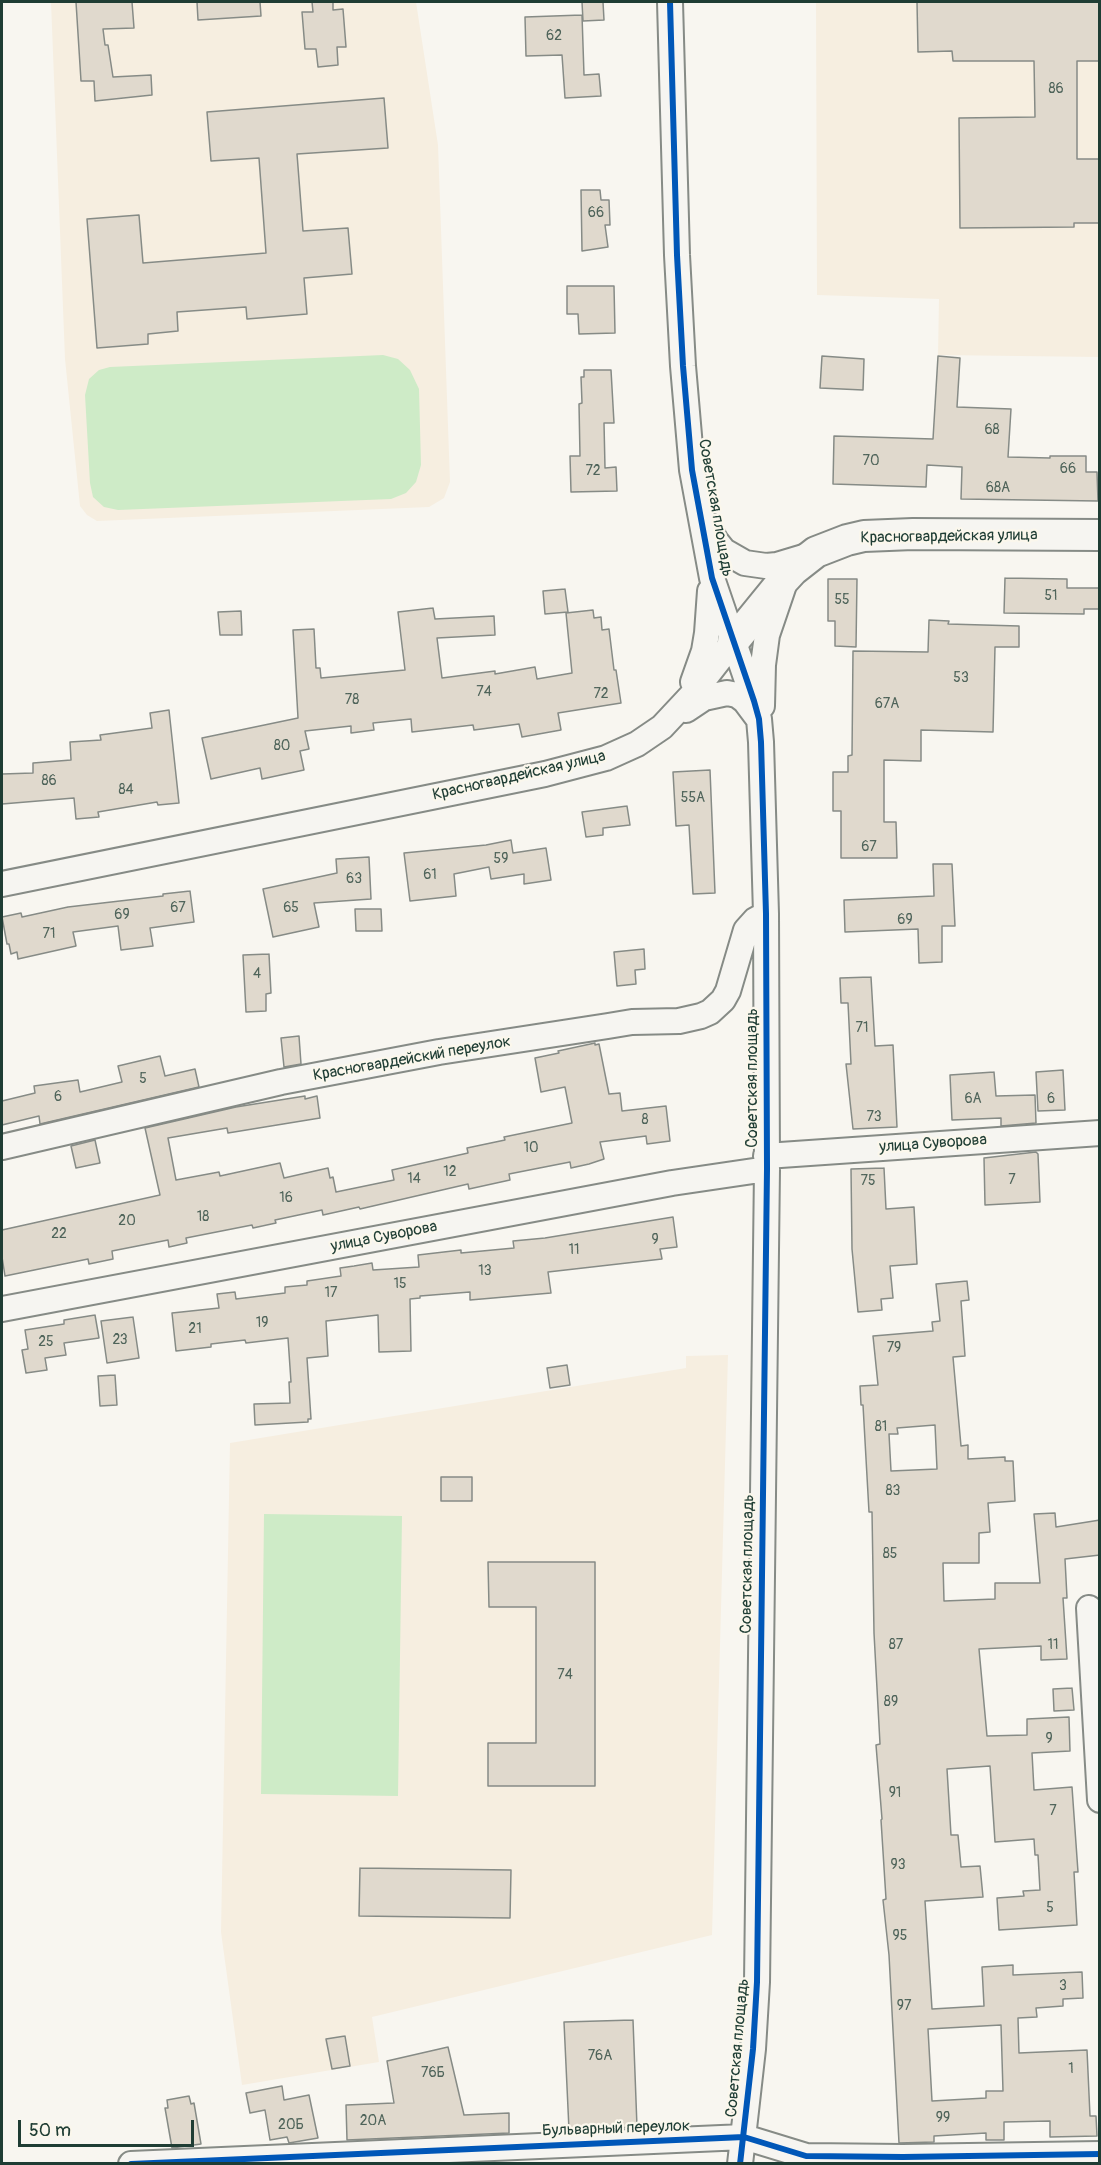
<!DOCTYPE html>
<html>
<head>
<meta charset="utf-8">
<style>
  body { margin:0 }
  #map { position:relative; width:1101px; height:2165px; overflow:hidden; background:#f8f6f0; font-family:Pangolin,sans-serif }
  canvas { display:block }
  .frame { position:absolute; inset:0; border:3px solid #1f3d34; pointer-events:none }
  .scale { position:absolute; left:18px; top:2120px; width:176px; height:27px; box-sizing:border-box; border:3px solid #1f3d34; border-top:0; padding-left:8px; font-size:18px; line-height:21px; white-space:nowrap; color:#1f3d34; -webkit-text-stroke:4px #fbf7ec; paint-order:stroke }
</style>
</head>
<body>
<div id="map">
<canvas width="1101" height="2165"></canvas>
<div class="frame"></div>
<div class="scale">50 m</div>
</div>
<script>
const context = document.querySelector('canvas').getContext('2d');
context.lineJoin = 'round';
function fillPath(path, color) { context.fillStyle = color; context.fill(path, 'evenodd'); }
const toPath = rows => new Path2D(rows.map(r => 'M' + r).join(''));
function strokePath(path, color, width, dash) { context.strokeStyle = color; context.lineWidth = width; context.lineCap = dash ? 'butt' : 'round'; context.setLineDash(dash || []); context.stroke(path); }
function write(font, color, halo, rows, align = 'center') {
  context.font = font + ' Pangolin,sans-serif'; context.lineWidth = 4.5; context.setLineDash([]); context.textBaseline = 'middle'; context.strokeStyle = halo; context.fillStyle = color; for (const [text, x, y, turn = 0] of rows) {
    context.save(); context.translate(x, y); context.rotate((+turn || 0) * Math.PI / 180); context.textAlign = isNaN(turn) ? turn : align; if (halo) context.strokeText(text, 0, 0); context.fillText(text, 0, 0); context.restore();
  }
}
fillPath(toPath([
  [51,2,416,2,438,145,450,482,444,498,429,507,97,521,87,515,80,506,65,359],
  [816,2,1099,2,1099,357,938,355,939,299,817,295],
  [728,1355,712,1935,372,2017,379,2062,242,2085,221,1932,230,1443,686,1368,686,1356]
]), '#f6eee0');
fillPath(toPath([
  [383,355,398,359,410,370,419,389,421,465,416,482,406,493,391,499,118,510,104,507,93,497,90,483,85,395,89,379,99,370,110,367],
  [264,1514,402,1516,398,1796,261,1794]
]), '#ceebc7');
const building = toPath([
  [76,2,132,2,134,28,103,29,105,45,108,45,113,77,151,75,152,95,95,101,94,81,81,81,76,2],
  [197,2,260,2,261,16,198,20,197,2],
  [312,2,333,2,333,10,343,9,346,47,337,47,338,65,318,67,316,49,305,49,302,12,313,12,312,2],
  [582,2,603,2,604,20,583,21,582,2],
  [917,2,1100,2,1100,61,1077,61,1077,159,1100,159,1100,223,1074,223,1074,227,960,228,959,118,1035,117,1034,61,953,61,952,51,918,52,917,2],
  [582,15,584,75,599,74,601,96,565,98,562,55,526,56,525,17,582,15],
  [384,98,388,148,297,154,303,231,348,228,352,274,304,278,307,314,247,319,246,307,177,312,178,331,148,334,148,344,97,348,87,219,139,215,143,263,266,253,259,158,211,161,207,112,384,98],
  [581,190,600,190,601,200,609,200,610,225,605,225,608,247,582,251,581,190],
  [567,286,614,286,615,333,579,334,578,314,567,314,567,286],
  [822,356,864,359,863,390,820,388,822,356],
  [938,356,960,358,957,407,1011,409,1008,457,1050,458,1050,456,1086,456,1086,472,1097,472,1098,501,961,499,962,467,927,465,926,487,833,484,834,436,933,439,938,356],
  [584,370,611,370,614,423,604,423,605,468,616,467,617,491,571,492,570,456,580,456,579,404,582,403,581,377,584,377,584,370],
  [1005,578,1067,579,1067,588,1100,588,1100,609,1084,609,1084,614,1004,613,1005,578],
  [828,579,857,579,856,647,835,646,835,621,828,621,828,579],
  [565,589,568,612,545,614,543,591,565,589],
  [433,608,435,619,494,616,495,635,437,638,442,678,495,671,495,674,535,667,537,679,572,673,566,613,593,610,594,618,601,617,602,630,609,629,614,670,616,670,621,703,558,713,561,730,522,737,519,724,474,730,473,725,412,732,411,719,373,723,374,730,351,733,351,726,305,731,309,749,300,751,304,770,262,779,260,768,211,779,202,738,298,718,293,630,314,629,316,668,320,668,321,678,405,670,398,612,433,608],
  [241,611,242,635,220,635,218,612,241,611],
  [929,620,949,621,948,624,1019,626,1019,647,995,647,993,732,921,730,921,761,884,760,884,822,896,822,897,858,841,858,841,811,833,811,833,772,848,772,848,756,852,755,853,651,928,652,929,620],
  [169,710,179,803,158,805,157,802,98,812,99,817,76,819,74,798,2,804,2,774,33,773,33,763,71,760,70,742,101,740,100,735,152,728,150,713,169,710],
  [710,770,715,893,693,894,689,825,676,826,673,772,710,770],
  [627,806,630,825,603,828,603,835,586,837,582,812,627,806],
  [511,840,513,853,546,848,551,880,524,884,524,874,491,879,489,867,454,874,456,896,410,901,404,853,486,845,511,840],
  [369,857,371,899,314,903,319,927,273,937,263,889,337,873,336,859,369,857],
  [933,864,952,864,955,926,942,926,942,962,919,963,918,929,845,932,844,900,934,896,933,864],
  [190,891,194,922,150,928,153,946,121,950,118,926,73,932,76,946,18,959,17,952,11,954,9,944,7,944,2,917,21,913,22,917,68,907,163,896,163,894,190,891],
  [355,909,381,909,382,931,356,931,355,909],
  [644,949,645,969,635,970,636,984,617,986,614,952,644,949],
  [269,954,271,993,266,994,266,1011,246,1012,243,955,269,954],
  [871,977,875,1046,893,1045,897,1127,853,1129,846,1064,851,1064,848,1003,841,1003,840,978,871,977],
  [299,1036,301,1064,284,1067,281,1038,299,1036],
  [595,1043,595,1045,599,1044,609,1094,620,1093,622,1111,666,1106,670,1141,647,1144,646,1136,600,1142,604,1159,589,1164,571,1168,570,1162,509,1174,510,1180,469,1189,468,1184,360,1209,359,1207,323,1215,322,1210,275,1220,276,1223,253,1228,252,1225,186,1238,187,1243,169,1247,168,1240,112,1251,113,1259,89,1264,88,1259,5,1276,2,1257,2,1230,160,1195,145,1128,236,1107,305,1096,305,1099,317,1096,320,1118,228,1133,227,1128,168,1138,176,1180,219,1172,220,1176,280,1163,284,1178,328,1168,330,1178,333,1177,336,1192,394,1180,392,1170,468,1153,467,1148,505,1140,504,1137,572,1123,565,1087,541,1092,535,1058,559,1053,558,1051,595,1043],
  [160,1056,165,1076,195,1069,199,1087,40,1124,39,1116,2,1125,2,1101,35,1093,34,1086,78,1080,80,1092,122,1082,118,1066,160,1056],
  [1063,1070,1065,1110,1038,1111,1036,1072,1063,1070],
  [994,1072,996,1096,1035,1095,1036,1123,1001,1126,1001,1118,952,1120,950,1075,994,1072],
  [95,1140,100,1163,76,1168,71,1146,95,1140],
  [1036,1152,1038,1154,1040,1202,985,1205,984,1158,1036,1152],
  [884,1168,886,1209,914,1207,917,1264,890,1266,893,1298,881,1299,882,1310,858,1312,852,1249,851,1169,884,1168],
  [673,1217,677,1247,660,1249,662,1259,548,1272,551,1293,470,1300,470,1292,420,1296,420,1298,410,1299,411,1351,379,1352,378,1315,326,1321,328,1356,307,1358,311,1419,308,1419,308,1422,255,1425,254,1404,290,1403,289,1382,291,1382,288,1338,246,1343,245,1340,211,1344,211,1347,176,1351,172,1313,219,1308,217,1294,235,1292,236,1299,285,1293,285,1287,307,1285,307,1281,341,1276,340,1268,354,1266,372,1263,373,1270,419,1267,418,1255,461,1250,461,1253,514,1248,513,1241,545,1238,673,1217],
  [967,1281,969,1300,961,1301,965,1356,953,1357,961,1446,968,1445,968,1459,1005,1457,1005,1461,1013,1461,1015,1501,988,1503,990,1532,979,1533,979,1563,943,1563,944,1601,995,1599,995,1583,1040,1583,1034,1514,1055,1513,1056,1527,1100,1520,1100,1555,1065,1559,1067,1598,1063,1598,1067,1659,1041,1660,1041,1646,979,1649,987,1736,1027,1735,1027,1719,1069,1717,1070,1751,1032,1753,1034,1790,1072,1787,1078,1872,1074,1872,1077,1925,999,1930,997,1898,1024,1896,1023,1891,1040,1890,1038,1855,1035,1855,1034,1839,995,1842,990,1766,947,1769,951,1835,958,1835,961,1867,980,1866,983,1897,925,1901,932,2009,984,2006,982,1967,1013,1965,1013,1975,1082,1972,1083,1998,1063,1999,1063,2006,1036,2008,1037,2017,1018,2018,1019,2053,1087,2050,1090,2116,1096,2116,1097,2136,1050,2137,1050,2121,1004,2122,1004,2140,986,2140,986,2133,934,2136,934,2142,899,2143,889,1955,883,1900,886,1899,881,1820,882,1819,876,1745,880,1744,874,1633,872,1512,869,1512,863,1405,861,1405,860,1386,878,1385,873,1336,933,1331,932,1322,940,1321,936,1284,967,1281],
  [935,1425,937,1469,891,1471,889,1434,898,1434,897,1428,935,1425],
  [1001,2025,1003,2091,986,2091,986,2098,932,2101,928,2029,1001,2025],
  [95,1315,99,1338,64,1343,66,1355,45,1358,47,1370,26,1373,22,1350,28,1349,25,1330,64,1324,64,1320,95,1315],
  [133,1317,139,1358,107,1363,101,1321,133,1317],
  [567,1365,570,1385,550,1388,547,1368,567,1365],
  [115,1375,117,1405,100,1406,98,1376,115,1375],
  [441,1477,472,1477,472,1501,441,1501,441,1477],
  [488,1562,595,1562,595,1786,488,1786,488,1743,536,1743,536,1607,489,1607,488,1562],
  [1072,1688,1074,1710,1054,1711,1053,1689,1072,1688],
  [360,1868,511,1870,510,1918,359,1916,360,1868],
  [633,2020,637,2127,569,2130,564,2022,633,2020],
  [345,2036,350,2066,332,2069,326,2039,345,2036],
  [448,2047,464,2115,509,2113,509,2133,347,2140,346,2105,394,2103,387,2061,448,2047],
  [282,2086,284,2100,309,2095,318,2138,289,2143,287,2137,270,2140,265,2110,250,2113,246,2093,282,2086],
  [189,2096,191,2104,194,2103,201,2144,172,2148,165,2108,168,2108,167,2100,189,2096]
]);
fillPath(building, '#e0d9cd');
strokePath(building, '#868b86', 1.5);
const minor = toPath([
  [670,2,677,255,683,366,692,470,712,578,754,701,759,719,761,742,766,914,767,1169,757,1982,753,2049,740,2164],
  [706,523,716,541,724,551,745,563,766,566,777,565,807,556],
  [693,682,704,651,707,633,710,591],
  [762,706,763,665,767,635,783,588],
  [686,710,704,698,727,693,737,695,745,701,757,717],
  [2,884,545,774,606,758,637,744,662,727,691,696,733,642],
  [2,1147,281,1082,439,1052,608,1026,632,1022,679,1021,701,1016,710,1012,723,1000,728,991,746,930,755,920,766,914],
  [766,1156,1100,1133],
  [2,1309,672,1183,767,1169],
  [1089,1608,1100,1800],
  [131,2164,744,2137,806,2156,903,2157,1100,2154]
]);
const major = toPath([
  [733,642,781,583,793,570,816,552,847,540,864,536,913,534,1100,535]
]);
strokePath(minor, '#868b86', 28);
strokePath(major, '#868b86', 34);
strokePath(minor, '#f6f5f1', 24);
strokePath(major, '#f6f5f1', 30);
strokePath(toPath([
  [670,2,677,255,683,366,692,470,712,578,754,701,759,719,761,742,766,914,767,1169,757,1982,753,2049,740,2164],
  [131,2164,744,2137,806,2156,903,2157,1100,2154]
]), '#0057b8', 6);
write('14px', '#4f645a', null, [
  ["62",554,36],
  ["86",1056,89],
  ["66",596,213],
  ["68",992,430],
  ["70",871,461],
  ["66",1068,469],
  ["72",593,471],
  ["68А",998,488],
  ["51",1051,596],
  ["55",842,600],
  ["53",961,678],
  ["74",484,692],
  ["72",601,694],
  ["78",352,700],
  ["67А",887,704],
  ["80",282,746],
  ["86",49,781],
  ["84",126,790],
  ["55А",693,798],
  ["67",869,847],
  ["59",501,859],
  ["61",430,875],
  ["63",354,879],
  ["67",178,908],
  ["65",291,908],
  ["69",122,915],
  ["69",905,920],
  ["71",49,934],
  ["4",257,974],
  ["71",862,1028],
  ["5",143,1079],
  ["6",58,1097],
  ["6А",973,1099],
  ["6",1051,1099],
  ["73",874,1117],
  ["8",645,1120],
  ["10",531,1148],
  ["12",450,1172],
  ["14",414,1179],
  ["7",1012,1180],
  ["75",868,1181],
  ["16",286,1198],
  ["18",203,1217],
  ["20",127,1221],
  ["22",59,1234],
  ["9",655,1240],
  ["11",574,1250],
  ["13",485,1271],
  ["15",400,1284],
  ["17",331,1293],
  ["19",262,1323],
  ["21",195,1329],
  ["23",120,1340],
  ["25",46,1342],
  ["79",894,1348],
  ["81",881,1427],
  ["83",893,1491],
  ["85",890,1554],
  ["87",896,1645],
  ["11",1053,1645],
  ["74",565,1675],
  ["89",891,1702],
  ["9",1049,1739],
  ["91",895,1793],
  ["7",1053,1811],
  ["93",898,1865],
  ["5",1050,1908],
  ["95",900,1936],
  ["3",1063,1986],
  ["97",904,2006],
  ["76А",600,2056],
  ["1",1071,2069],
  ["76Б",433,2073],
  ["99",943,2118],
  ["20А",373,2121],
  ["20Б",291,2125]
]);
write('16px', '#1f3d34', '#fbf7ec', [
  ["Советская площадь",715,508,80],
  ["Красногвардейская улица",949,537,-1],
  ["Красногвардейская улица",519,776,-13],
  ["Красногвардейский переулок",412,1059,-10],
  ["Советская площадь",753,1078,-90],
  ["улица Суворова",933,1144,-4],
  ["улица Суворова",384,1237,-11],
  ["Советская площадь",748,1564,-89],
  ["Советская площадь",738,2048,-85],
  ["Бульварный переулок",616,2129,-2]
]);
</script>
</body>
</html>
